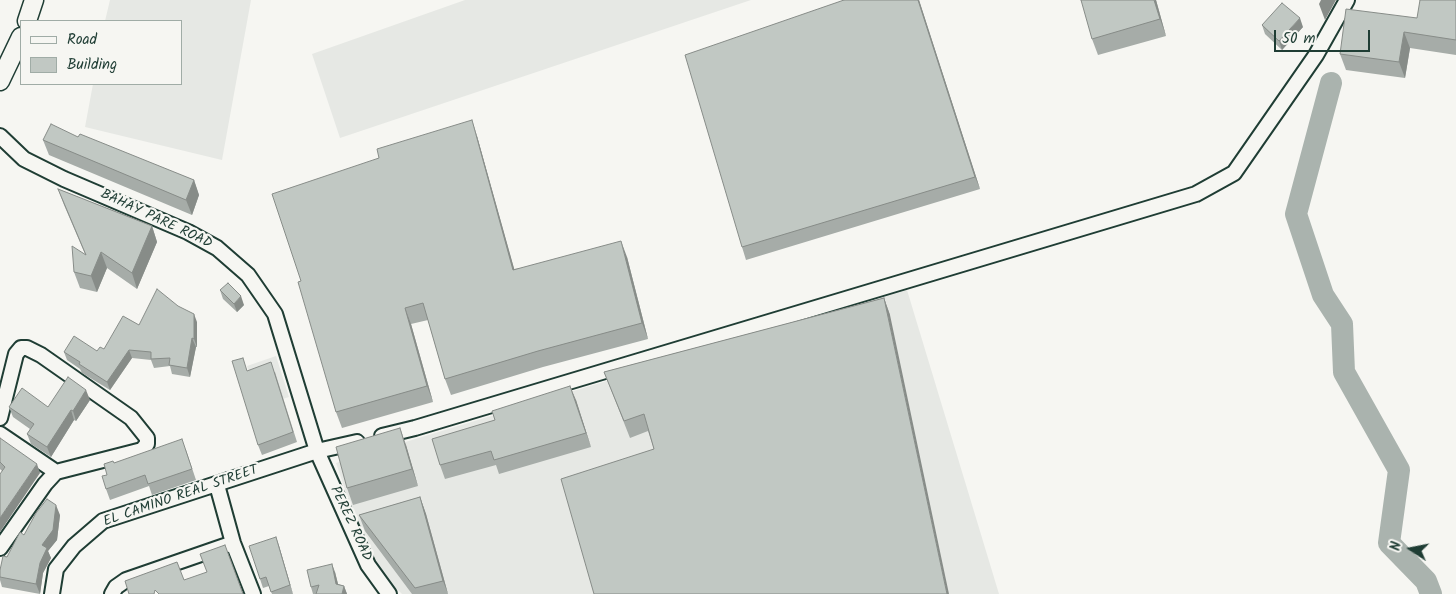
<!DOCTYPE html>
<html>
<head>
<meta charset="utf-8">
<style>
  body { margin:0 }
  #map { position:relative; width:1456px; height:594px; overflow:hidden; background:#f6f6f2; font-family:Kalam,sans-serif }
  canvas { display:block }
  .legend { position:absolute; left:20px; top:20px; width:162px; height:65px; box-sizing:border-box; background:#f6f6f2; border:1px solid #a0aca6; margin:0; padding:6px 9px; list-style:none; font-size:15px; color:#1f3d34 }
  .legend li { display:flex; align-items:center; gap:10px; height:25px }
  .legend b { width:25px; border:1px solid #a0aca6 }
  .north { position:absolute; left:1386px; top:524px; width:50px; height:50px; -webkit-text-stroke:4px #f6f6f2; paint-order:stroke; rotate:281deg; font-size:14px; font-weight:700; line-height:20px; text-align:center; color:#1f3d34 }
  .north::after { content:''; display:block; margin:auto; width:18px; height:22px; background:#1f3d34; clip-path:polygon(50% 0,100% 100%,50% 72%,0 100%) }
  .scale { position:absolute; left:1274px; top:30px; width:96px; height:22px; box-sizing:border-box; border:2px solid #1f3d34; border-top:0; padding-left:6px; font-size:15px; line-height:18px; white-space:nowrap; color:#1f3d34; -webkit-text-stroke:4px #f6f6f2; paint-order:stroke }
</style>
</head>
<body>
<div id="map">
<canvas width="1456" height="594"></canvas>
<ul class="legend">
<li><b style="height:6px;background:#f6f6f2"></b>Road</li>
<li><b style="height:14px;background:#c1c8c3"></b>Building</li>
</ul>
<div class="north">N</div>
<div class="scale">50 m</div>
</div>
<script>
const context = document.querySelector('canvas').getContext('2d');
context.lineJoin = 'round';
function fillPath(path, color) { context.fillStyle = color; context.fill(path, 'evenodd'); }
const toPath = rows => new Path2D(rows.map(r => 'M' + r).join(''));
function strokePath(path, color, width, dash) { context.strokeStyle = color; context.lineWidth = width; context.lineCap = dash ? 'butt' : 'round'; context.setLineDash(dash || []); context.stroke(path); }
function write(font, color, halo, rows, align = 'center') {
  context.font = font + ' Kalam,sans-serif'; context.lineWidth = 4.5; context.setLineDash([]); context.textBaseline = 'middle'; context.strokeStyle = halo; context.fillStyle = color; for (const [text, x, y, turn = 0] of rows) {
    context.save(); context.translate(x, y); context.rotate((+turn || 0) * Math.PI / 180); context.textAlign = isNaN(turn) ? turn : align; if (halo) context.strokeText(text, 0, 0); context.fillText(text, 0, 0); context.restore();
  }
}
fillPath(toPath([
  [110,0,251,0,222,160,85,127,93,84,181,84,181,21,105,21],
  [465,0,751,0,340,138,312,54],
  [907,290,999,594,402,594,382,574,358,528,336,463],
  [276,356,289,397,260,406,247,366]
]), '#e6e8e4');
strokePath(toPath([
  [1331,83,1296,214,1323,295,1342,324,1344,372,1399,470,1389,543,1426,581,1431,594]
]), '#aab3ae', 22);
const minor = toPath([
  [0,136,24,159,64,179,188,232,217,248,248,275,275,314,317,451,368,565,389,594],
  [0,418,16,354,21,348,27,348,41,355,131,418,147,438,147,444,142,450,56,472,45,484,0,548],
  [0,434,56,472],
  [382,436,415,428,1196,194,1234,173,1316,55,1347,0],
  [217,485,233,543,253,594],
  [52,594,56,569,74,546,103,521,317,451,357,442],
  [112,594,116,587,126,580,233,543]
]);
const major = toPath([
  [27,21,34,0],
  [0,81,21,37]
]);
strokePath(minor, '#1f3d34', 18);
strokePath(major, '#1f3d34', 21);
strokePath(minor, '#f6f6f2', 14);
strokePath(major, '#f6f6f2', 18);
fillPath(toPath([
  [844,0,919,0,980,189,746,260,742,247],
  [1156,0,1166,36,1098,55,1092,39],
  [1456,0,1456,55,1410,48,1405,78,1346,70,1340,54],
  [1262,25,1303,27,1282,50,1265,34],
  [477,136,514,269,627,257,648,339,543,367,451,395,445,379,428,320,411,324,433,402,342,428,336,412,301,281],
  [78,137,194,180,199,195,192,215,49,155,43,140],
  [58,189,152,226,157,242,137,289,107,268,97,292,80,288,74,272,85,254,64,205],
  [220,290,244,305,237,312,223,299],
  [884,298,890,315,654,449,648,431,630,438,604,372],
  [197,322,197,347,196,347,190,377,172,374,170,366,154,368,151,360,132,358,110,390,82,373,80,369,67,360,64,352,97,351,104,349,139,325],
  [248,371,275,372,297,442,262,455,258,445],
  [90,400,76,421,74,420,51,457,31,444,27,434,30,429,13,417,9,407,48,407],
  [576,400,591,447,499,474,496,465,445,479,440,465],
  [0,438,40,473,2,471,0,469],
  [406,445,418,486,353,505,347,488],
  [186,450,196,480,152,495,149,486,110,500,106,489,107,475,114,463],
  [420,497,426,514,448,594,412,594,365,531,359,515],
  [60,515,57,540,48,551,51,558,43,573,40,594,2,587,0,580,0,570,7,557,24,535],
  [276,537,279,546,293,594,272,594,269,586,263,588,260,579],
  [335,572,338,584,344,586,347,594,313,594,311,587]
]), '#a6aca8');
fillPath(toPath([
  [918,0,919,0,980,189,975,177],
  [1154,0,1156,0,1166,36,1160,19],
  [1321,0,1336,0,1325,20,1319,4],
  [1300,18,1303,27,1282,50,1279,41],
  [1404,32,1410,48,1405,78,1399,62],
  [472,120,477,136,519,286,513,270],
  [194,180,199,195,192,215,186,200],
  [152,226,157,242,137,289,132,273],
  [621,241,627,257,648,339,642,323],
  [101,252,107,268,97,292,91,276],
  [241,296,244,305,237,312,234,304],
  [884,298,890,315,949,594,947,594],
  [405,308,411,324,433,402,427,386],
  [194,314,197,322,197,347,194,339],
  [192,338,196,347,190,377,187,368],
  [129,350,132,358,110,390,107,382],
  [570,386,576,400,591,447,586,433],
  [86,390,90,400,76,421,73,411],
  [71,410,74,420,51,457,47,447],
  [400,428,406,445,418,486,412,469],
  [37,464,40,473,0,532,0,518],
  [420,497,426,514,448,594,443,581],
  [56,505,60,515,57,540,48,551,51,558,43,573,40,594,36,584,40,563,42,545],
  [276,537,279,546,293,594,290,585],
  [332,564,335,572,340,592,336,584],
  [344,586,347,594,342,594]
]), '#878c88');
const building = toPath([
  [844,0,918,0,975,177,742,247,685,55,844,0],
  [1081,0,1154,0,1160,19,1092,39,1081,0],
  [1420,0,1456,0,1456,40,1404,32,1399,62,1340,54,1346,9,1417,18,1420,0],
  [1282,3,1300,18,1279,41,1262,25,1282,3],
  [472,120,513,270,621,241,642,323,538,351,445,379,423,303,405,308,427,386,336,412,298,282,301,281,272,194,379,158,377,149,472,120],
  [51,124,78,137,80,134,194,180,186,200,43,140,51,124],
  [58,189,152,226,132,273,101,252,91,276,74,272,72,246,86,255,58,189],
  [228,283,241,296,234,304,220,290,228,283],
  [157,289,178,306,194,314,194,339,192,338,187,368,169,365,170,358,151,359,151,352,129,350,107,382,79,364,80,362,64,352,74,336,97,351,100,347,104,349,123,316,139,325,157,289],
  [884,298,947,594,594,594,561,479,654,449,644,414,624,421,604,372,884,298],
  [243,358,247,371,271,362,293,432,258,445,232,361,243,358],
  [68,377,86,390,73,411,71,410,47,447,27,434,34,424,9,407,22,388,48,407,68,377],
  [570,386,586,433,494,460,491,451,440,465,432,439,495,420,492,411,570,386],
  [400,428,412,469,347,488,336,447,400,428],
  [0,438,37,464,0,518,0,474,5,467,0,462,0,438],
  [182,439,192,469,148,484,145,475,106,489,102,476,107,475,104,464,113,461,114,463,182,439],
  [420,497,443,581,415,588,359,515,420,497],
  [47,499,56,505,53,530,42,545,47,548,40,563,36,584,0,577,0,570,3,556,7,557,20,532,24,535,36,513,47,499],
  [276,537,290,585,271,592,266,577,260,579,249,546,276,537],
  [225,545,243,594,159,594,155,590,154,594,129,594,125,581,177,562,184,580,207,572,200,554,225,545],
  [332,564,336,584,344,586,342,594,316,594,319,585,311,587,307,570,332,564]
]);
fillPath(building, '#c1c8c3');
strokePath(building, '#878c88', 1);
write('14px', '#1f3d34', '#f6f6f2', [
  ["BAHAY PARE ROAD",156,220,25],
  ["EL CAMINO REAL STREET",181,497,-19],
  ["PEREZ ROAD",350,524,65]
]);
</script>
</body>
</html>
